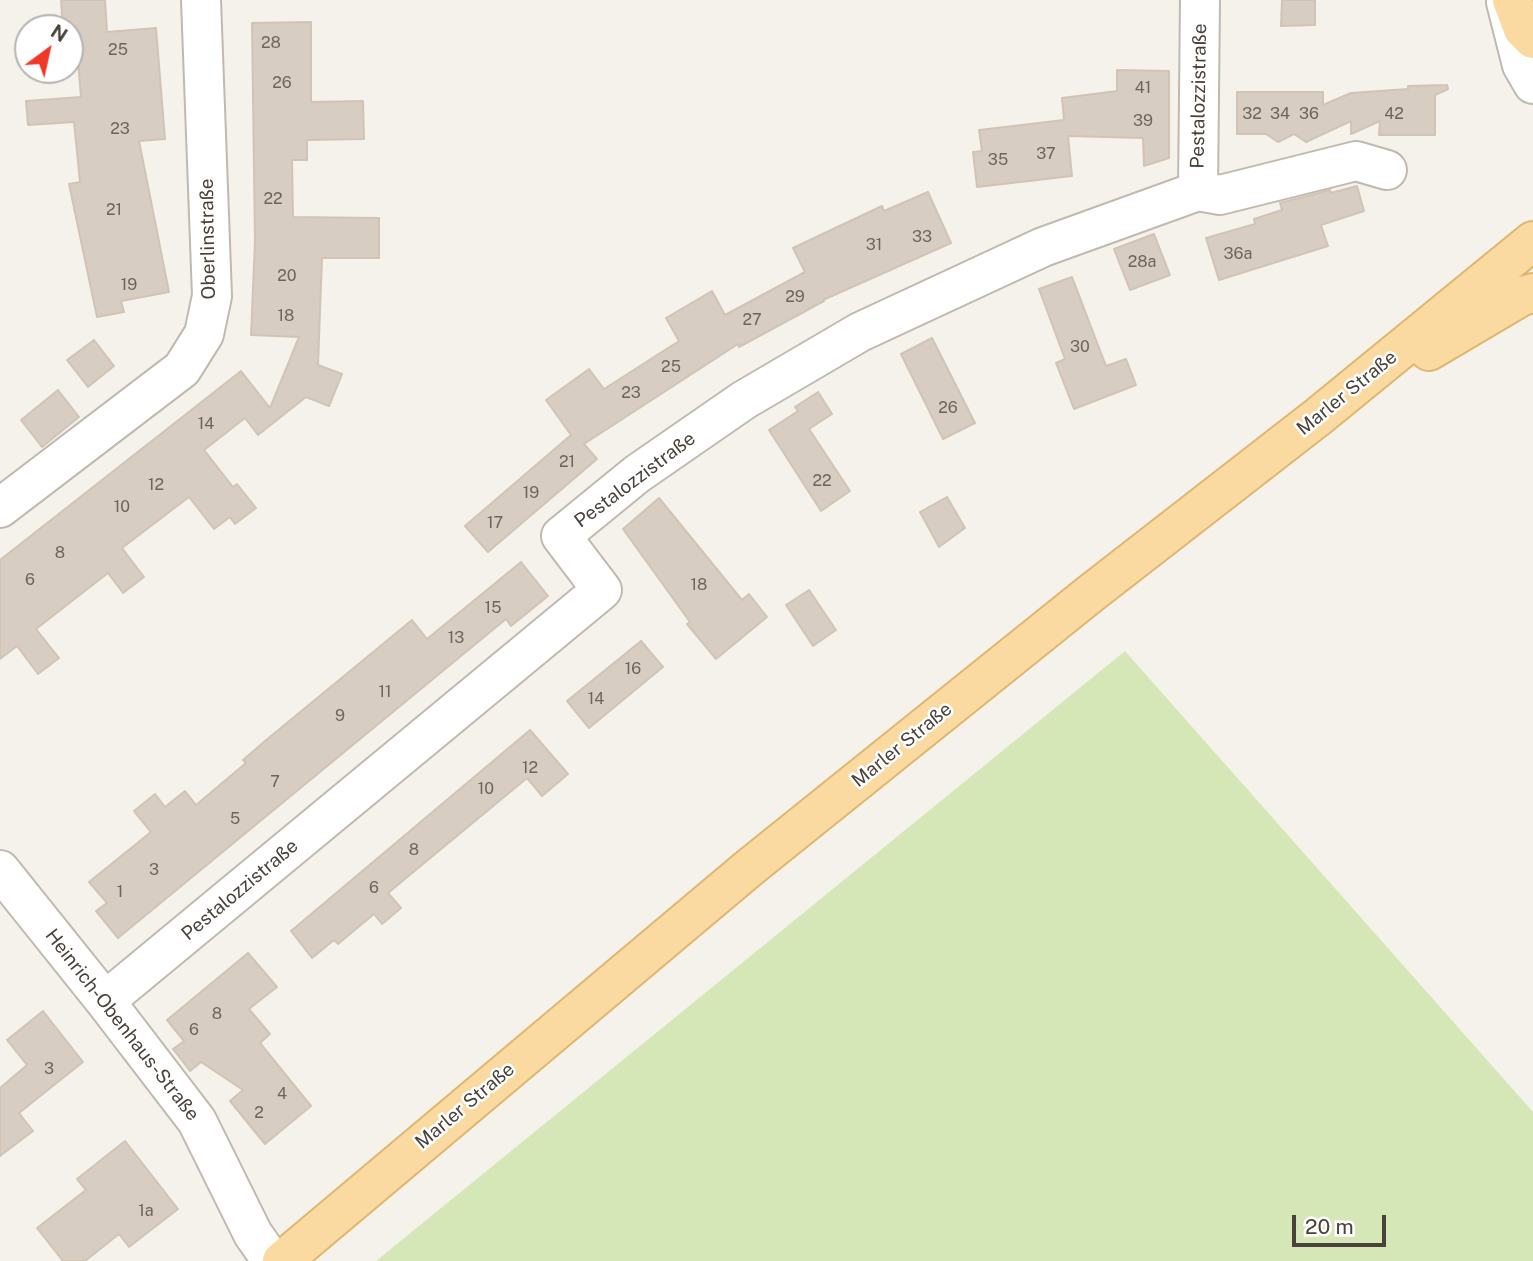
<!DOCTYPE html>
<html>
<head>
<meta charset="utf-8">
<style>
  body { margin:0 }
  #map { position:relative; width:1533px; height:1261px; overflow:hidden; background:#f5f2ec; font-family:"Public Sans",sans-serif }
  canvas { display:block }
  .north { position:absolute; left:14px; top:14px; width:70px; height:70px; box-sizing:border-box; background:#fff; border:2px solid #b7b3b0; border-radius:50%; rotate:33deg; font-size:19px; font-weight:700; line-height:28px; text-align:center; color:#4a423a }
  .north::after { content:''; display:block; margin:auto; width:24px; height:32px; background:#f13828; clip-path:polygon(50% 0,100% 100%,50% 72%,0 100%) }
  .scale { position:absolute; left:1292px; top:1215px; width:94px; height:32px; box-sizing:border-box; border:4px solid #4a423a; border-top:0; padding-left:9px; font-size:21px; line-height:24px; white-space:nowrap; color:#4a423a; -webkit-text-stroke:5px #fff; paint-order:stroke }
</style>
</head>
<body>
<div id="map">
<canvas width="1533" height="1261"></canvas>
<div class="north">N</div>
<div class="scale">20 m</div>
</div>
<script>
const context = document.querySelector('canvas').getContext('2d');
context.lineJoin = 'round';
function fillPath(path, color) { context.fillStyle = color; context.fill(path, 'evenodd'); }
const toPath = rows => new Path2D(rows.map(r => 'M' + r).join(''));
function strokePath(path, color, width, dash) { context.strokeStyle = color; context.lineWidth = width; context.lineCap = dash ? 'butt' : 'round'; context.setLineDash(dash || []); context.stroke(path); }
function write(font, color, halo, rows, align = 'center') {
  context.font = font + ' "Public Sans",sans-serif'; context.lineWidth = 5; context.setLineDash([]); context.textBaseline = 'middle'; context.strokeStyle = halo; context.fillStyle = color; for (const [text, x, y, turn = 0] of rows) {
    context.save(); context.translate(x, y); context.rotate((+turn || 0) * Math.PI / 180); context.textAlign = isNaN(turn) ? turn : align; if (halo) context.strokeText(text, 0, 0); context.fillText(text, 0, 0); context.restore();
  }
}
fillPath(toPath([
  [1125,651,1533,1112,1533,1261,376,1261]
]), '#d5e7b7');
const building = toPath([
  [61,0,105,0,107,32,156,28,165,139,139,141,169,292,121,301,124,312,97,317,69,184,80,182,74,122,28,125,26,101,81,97,76,37,70,38,70,28,63,28,61,0],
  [1282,0,1315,0,1315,25,1281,26,1282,0],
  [311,22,311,102,363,101,364,139,307,140,307,160,292,160,293,217,379,218,379,258,322,258,318,365,342,374,329,406,306,397,258,435,245,418,204,450,233,487,237,484,256,508,235,524,230,517,214,529,189,497,122,548,144,577,123,593,108,573,36,629,59,658,38,674,17,646,0,659,0,560,241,371,270,408,299,337,251,335,255,241,252,23,311,22],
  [1117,70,1169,71,1169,158,1144,166,1143,138,1068,136,1072,176,977,187,973,152,982,151,979,130,1064,120,1062,98,1117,91,1117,70],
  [1447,85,1448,89,1435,95,1435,135,1379,135,1380,121,1351,134,1351,121,1306,142,1294,134,1278,142,1266,134,1237,134,1237,92,1323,92,1323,105,1351,93,1408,89,1408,86,1447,85],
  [1357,186,1364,211,1321,225,1328,246,1219,280,1206,238,1255,224,1254,219,1282,210,1280,203,1330,190,1331,193,1357,186],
  [928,192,951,243,823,300,824,301,739,347,738,344,584,444,597,459,488,552,465,526,571,435,546,400,589,369,604,389,679,341,666,318,712,291,725,315,805,272,793,248,882,206,884,211,928,192],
  [1154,234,1170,275,1130,290,1114,249,1154,234],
  [1072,277,1106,366,1126,359,1136,385,1074,409,1056,363,1065,359,1039,289,1072,277],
  [932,338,975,423,943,439,901,354,932,338],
  [94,340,114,366,88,387,67,360,94,340],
  [58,390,79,417,42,447,21,420,58,390],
  [818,392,832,414,809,429,850,491,821,511,769,430,798,411,795,407,818,392],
  [947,497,965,528,939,547,920,512,947,497],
  [659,498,742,600,749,594,767,617,716,659,687,624,690,622,623,529,659,498],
  [521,562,548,596,511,626,506,619,118,938,96,911,107,903,89,882,151,832,134,811,155,794,165,807,185,791,196,805,246,763,243,760,265,741,412,620,427,639,521,562],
  [809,590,836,630,813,646,786,605,809,590],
  [641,641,663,667,589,728,567,701,641,641],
  [530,730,568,774,542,796,527,778,388,893,401,908,382,924,374,914,338,944,334,940,312,958,291,931,530,730],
  [248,953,277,987,249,1009,270,1034,260,1043,311,1106,265,1144,230,1101,243,1090,201,1062,190,1071,173,1049,184,1041,167,1020,248,953],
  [43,1011,83,1062,19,1113,33,1131,0,1156,0,1088,27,1065,7,1040,43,1011],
  [125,1141,178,1209,129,1247,119,1234,85,1261,63,1261,37,1228,86,1190,77,1179,125,1141]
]);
fillPath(building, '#d7cdc2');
strokePath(building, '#d1c4b5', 2);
const minor = toPath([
  [1506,2,1522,65,1533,84],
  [1198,191,1200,0],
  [0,508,182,369,204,334,212,296,201,0],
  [0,870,105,1001,197,1121,253,1234,272,1261],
  [105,1001,602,590,561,536,637,474,744,400,860,332,1043,247,1198,191,1220,195,1356,161,1387,170]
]);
const major = toPath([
  [1512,0,1523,29,1533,39],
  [1429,351,1522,296,1533,293],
  [282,1261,749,868,1090,594,1319,416,1533,241]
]);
strokePath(minor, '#c1b9af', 42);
strokePath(major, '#dfb670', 42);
strokePath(minor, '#fff', 38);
strokePath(major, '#fadaa0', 38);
write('16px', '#6d655c', null, [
  ["28",271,43],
  ["25",118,50],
  ["26",282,83],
  ["41",1143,88],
  ["32",1252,114],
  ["34",1280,114],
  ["36",1309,114],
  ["42",1394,114],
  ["39",1143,121],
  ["23",120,129],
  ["37",1046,154],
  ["35",998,160],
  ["22",273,199],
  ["21",114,210],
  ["33",922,237],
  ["31",874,245],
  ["36a",1238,254],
  ["28a",1142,262],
  ["20",287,276],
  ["19",129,285],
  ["29",795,297],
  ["18",286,316],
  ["27",752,320],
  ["30",1080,347],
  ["25",671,367],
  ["23",631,393],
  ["26",948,408],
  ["14",206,424],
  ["21",567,462],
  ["22",822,481],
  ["12",156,485],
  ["19",531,493],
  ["10",122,507],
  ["17",495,523],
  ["8",60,553],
  ["6",30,580],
  ["18",699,585],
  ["15",493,608],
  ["13",456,638],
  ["16",633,669],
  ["11",385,692],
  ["14",596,699],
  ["9",340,716],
  ["12",530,768],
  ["7",275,782],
  ["10",486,789],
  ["5",235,819],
  ["8",414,850],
  ["3",154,870],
  ["6",374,888],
  ["1",120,892],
  ["8",217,1014],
  ["6",194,1030],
  ["3",49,1069],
  ["4",282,1094],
  ["2",259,1113],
  ["1a",146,1211]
]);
write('19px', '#4a423a', '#fff', [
  ["Pestalozzistraße",1199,96,-89],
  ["Oberlinstraße",208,239,-91],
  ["Marler Straße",1347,393,-39],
  ["Pestalozzistraße",635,480,-37],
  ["Marler Straße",902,745,-39],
  ["Pestalozzistraße",240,890,-40],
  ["Heinrich-Obenhaus-Straße",122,1025,52],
  ["Marler Straße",465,1106,-40]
]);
</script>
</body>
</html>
